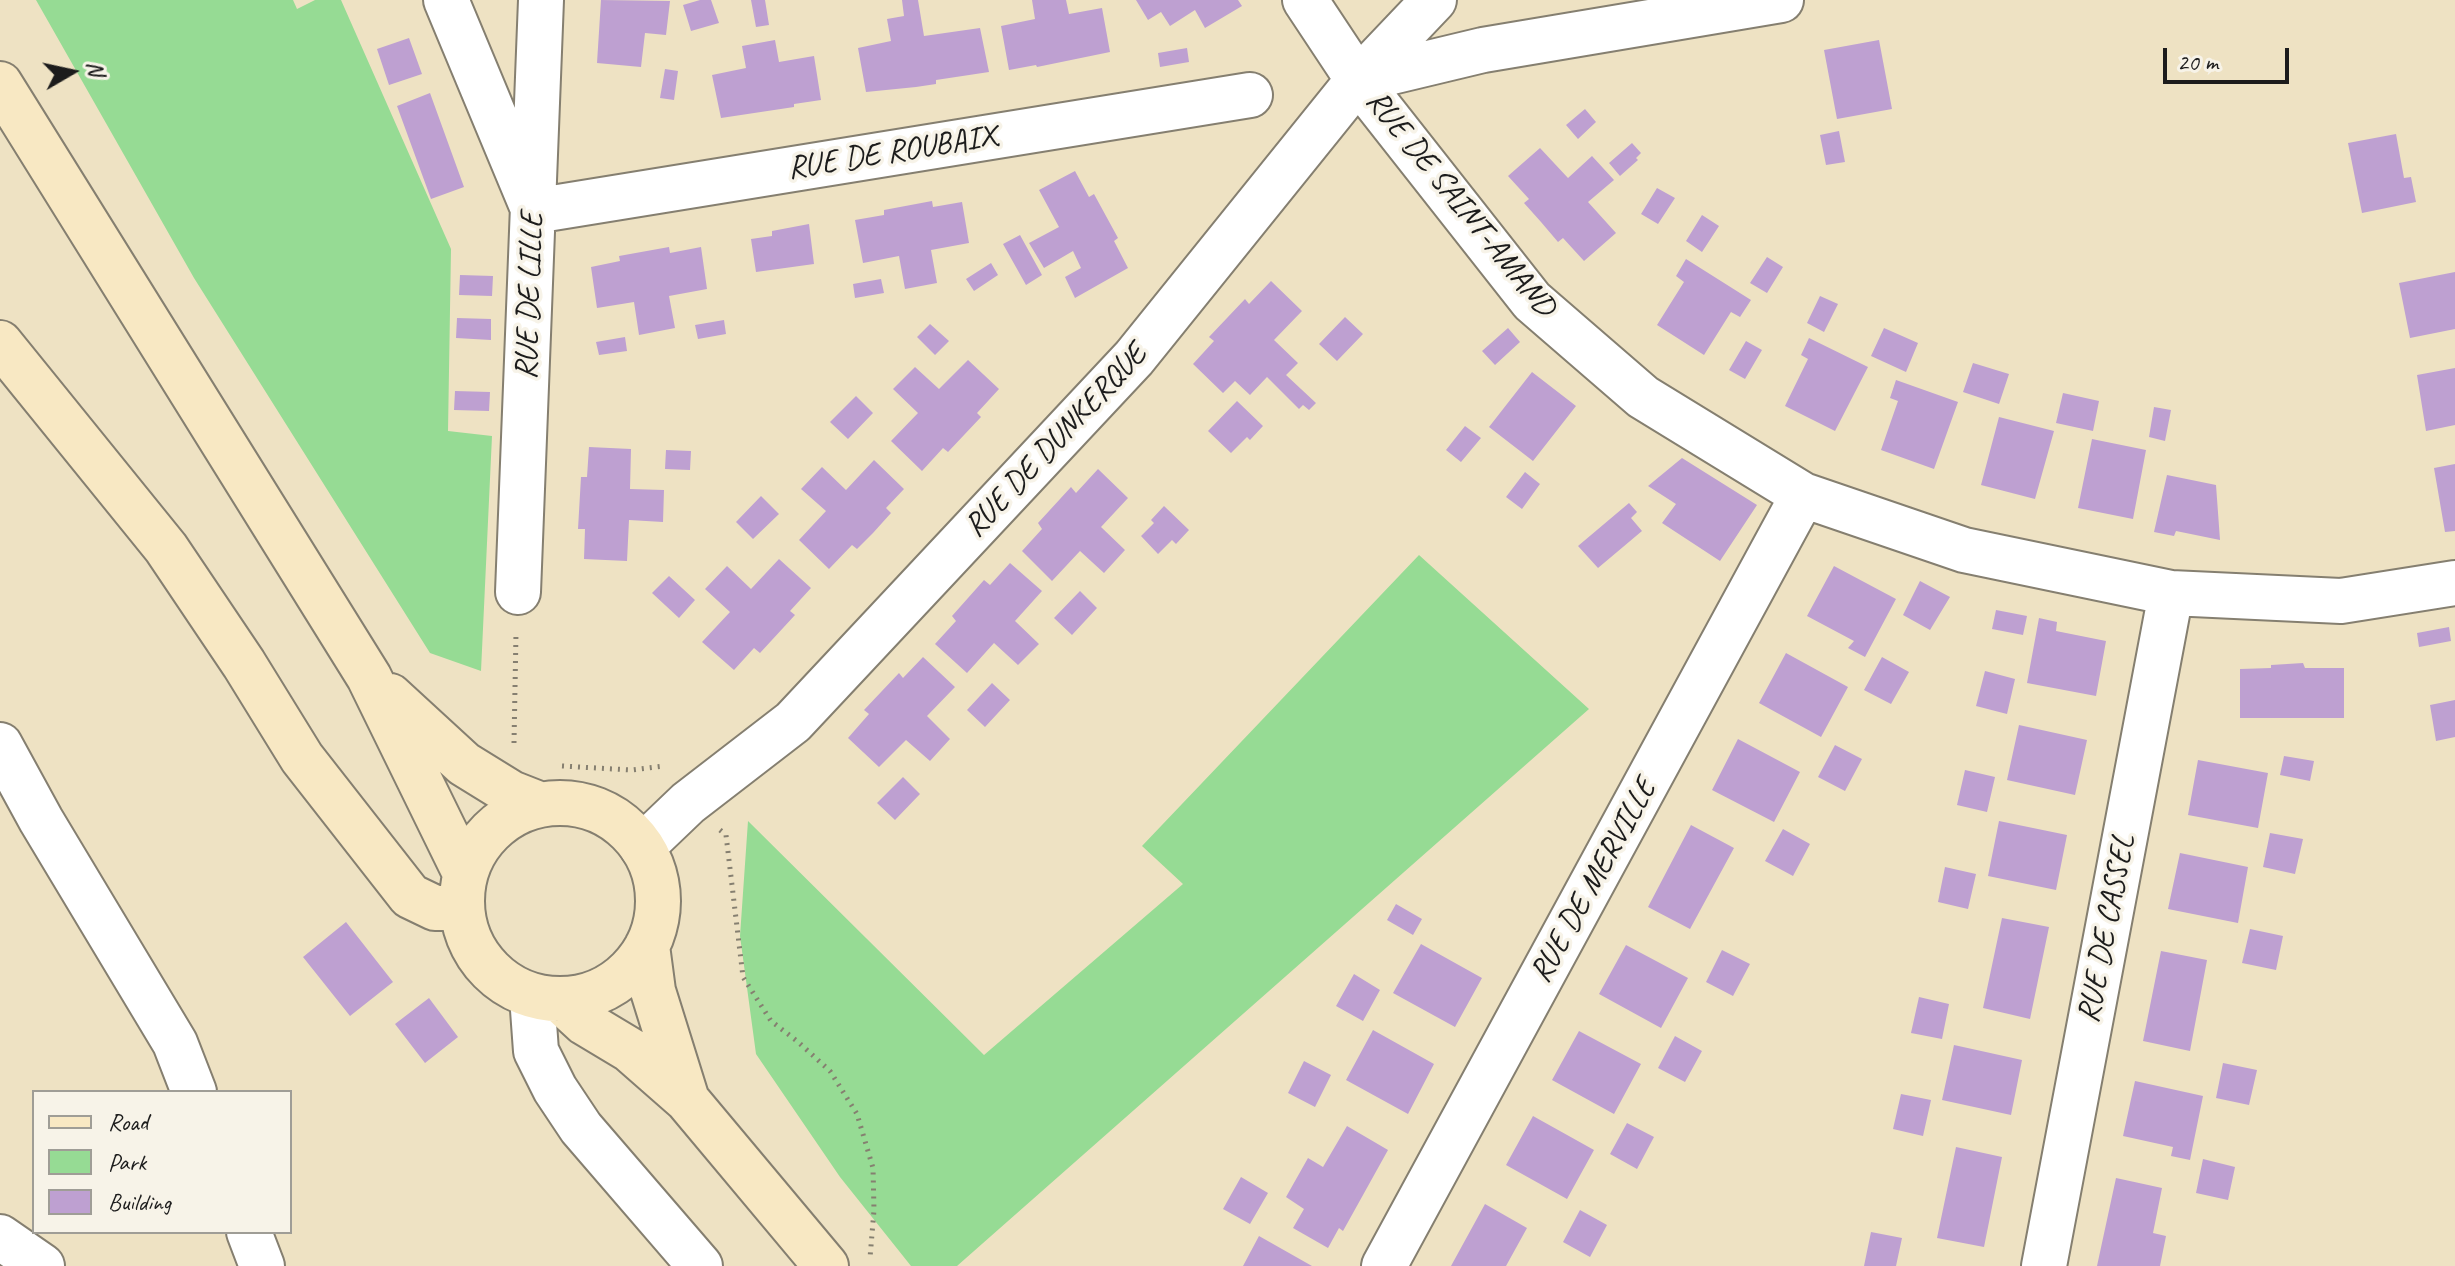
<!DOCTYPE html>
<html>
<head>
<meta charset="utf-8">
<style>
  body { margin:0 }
  #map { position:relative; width:2455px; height:1266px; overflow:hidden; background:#eee2c3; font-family:Caveat,sans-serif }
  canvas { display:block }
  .legend { position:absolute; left:32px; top:1090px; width:260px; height:144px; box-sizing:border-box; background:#f7f3e8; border:2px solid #9f9d96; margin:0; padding:10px 14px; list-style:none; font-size:24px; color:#1c1c1c }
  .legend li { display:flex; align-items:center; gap:16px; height:40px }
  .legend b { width:40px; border:2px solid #9f9d96 }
  .north { position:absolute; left:32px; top:32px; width:80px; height:80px; -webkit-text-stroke:6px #f7f3e8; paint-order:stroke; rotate:81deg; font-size:22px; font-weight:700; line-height:32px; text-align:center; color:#1c1c1c }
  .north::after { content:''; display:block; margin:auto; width:28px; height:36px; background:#1c1c1c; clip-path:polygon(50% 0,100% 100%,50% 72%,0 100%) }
  .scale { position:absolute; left:2163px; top:48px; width:126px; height:36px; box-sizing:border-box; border:4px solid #1c1c1c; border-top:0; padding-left:10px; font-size:24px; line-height:28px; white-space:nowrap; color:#1c1c1c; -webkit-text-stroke:6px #f7f3e8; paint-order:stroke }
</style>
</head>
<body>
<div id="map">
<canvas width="2455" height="1266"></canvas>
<ul class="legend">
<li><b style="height:10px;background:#f8e8c3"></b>Road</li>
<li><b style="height:22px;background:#96db94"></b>Park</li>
<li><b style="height:22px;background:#bea0d1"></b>Building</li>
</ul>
<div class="north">N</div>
<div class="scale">20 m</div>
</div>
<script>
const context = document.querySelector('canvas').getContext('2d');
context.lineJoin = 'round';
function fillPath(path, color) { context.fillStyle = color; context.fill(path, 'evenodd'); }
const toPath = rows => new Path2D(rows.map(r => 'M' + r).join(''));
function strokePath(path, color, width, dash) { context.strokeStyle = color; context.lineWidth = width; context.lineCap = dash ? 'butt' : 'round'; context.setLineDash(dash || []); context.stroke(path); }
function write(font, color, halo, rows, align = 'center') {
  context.font = font + ' Caveat,sans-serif'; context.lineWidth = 7; context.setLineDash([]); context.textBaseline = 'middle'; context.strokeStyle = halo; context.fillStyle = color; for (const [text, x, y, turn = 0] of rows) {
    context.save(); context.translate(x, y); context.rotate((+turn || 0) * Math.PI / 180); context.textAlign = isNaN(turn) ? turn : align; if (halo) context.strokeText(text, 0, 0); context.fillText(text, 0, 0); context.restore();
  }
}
fillPath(toPath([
  [36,0,293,0,297,9,315,0,341,0,451,249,448,431,492,436,481,671,430,653,194,278],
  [1419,555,1589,709,957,1266,911,1266,840,1177,756,1054,740,936,748,821,984,1055,1183,884,1142,846]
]), '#96db94');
fillPath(toPath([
  [601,0,670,1,666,35,645,33,641,67,597,63],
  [700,0,711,0,719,23,691,31,683,5],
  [751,0,765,0,769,25,756,27],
  [902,0,918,0,924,36,980,28,989,72,936,80,936,84,916,87,866,92,858,48,891,41,887,19,904,16],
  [1032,0,1066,0,1069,14,1102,8,1110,52,1037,67,1036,65,1009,70,1001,26,1035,19],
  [1136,0,1238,0,1242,6,1205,28,1195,10,1170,26,1161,12,1148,20],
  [409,38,422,74,389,85,377,49],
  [775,40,779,62,814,56,821,100,794,104,794,107,721,118,712,75,746,68,742,46],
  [1879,40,1892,109,1837,119,1824,50],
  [1187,48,1189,62,1160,67,1158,53],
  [665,69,678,71,674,100,660,98],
  [430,93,464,187,431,199,397,106],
  [1585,109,1596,122,1578,139,1566,125],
  [1839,131,1845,162,1826,165,1820,135],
  [2396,134,2404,178,2411,177,2416,202,2362,213,2348,143],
  [1632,143,1641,153,1636,158,1638,160,1620,176,1609,163],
  [1540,148,1568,178,1592,156,1614,180,1588,202,1616,233,1584,261,1563,238,1558,242,1541,222,1524,203,1529,199,1508,176],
  [1075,171,1089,197,1094,194,1118,238,1114,241,1128,268,1075,298,1065,277,1081,268,1073,251,1044,268,1029,243,1059,227,1039,190],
  [1657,188,1675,198,1658,224,1641,214],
  [932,201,933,207,962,202,969,243,931,250,937,283,905,289,899,256,863,263,855,220,884,215,884,210],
  [1702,215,1719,226,1702,252,1686,241],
  [809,224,814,264,756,272,751,239,772,236,772,231],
  [1020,235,1042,275,1026,285,1003,244],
  [669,247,670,253,701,247,707,289,669,296,675,328,639,335,634,302,597,308,591,267,620,261,619,256],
  [1767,257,1783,267,1767,293,1750,283],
  [1686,259,1751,300,1740,317,1731,312,1704,355,1657,325,1684,282,1676,276],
  [991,263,998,275,974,291,966,279],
  [2455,272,2455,329,2410,338,2399,283],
  [460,275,493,276,492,296,459,295],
  [881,279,884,293,855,298,853,284],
  [1271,281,1302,311,1274,340,1298,363,1286,375,1316,403,1309,410,1303,405,1299,409,1267,377,1250,395,1235,381,1223,393,1193,364,1214,341,1209,337,1245,299,1249,304],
  [1820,296,1838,304,1824,332,1807,323],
  [1345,317,1363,334,1337,361,1319,344],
  [457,318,491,319,491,340,456,338],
  [724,320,726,334,698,339,695,325],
  [930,324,949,341,935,355,917,337],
  [1508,328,1520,342,1495,365,1482,351],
  [1884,328,1918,343,1906,372,1871,356],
  [625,337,627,351,599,355,596,342],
  [1809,338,1868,367,1835,431,1785,406,1808,359,1801,355],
  [1746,341,1762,350,1745,379,1729,370],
  [968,360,999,389,977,413,981,417,948,452,943,448,922,471,891,441,918,413,893,389,915,367,939,389],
  [1973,363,2009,374,1999,404,1963,392],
  [2455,368,2455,425,2426,431,2417,375],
  [1532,372,1576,406,1533,461,1489,427],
  [1896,380,1958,402,1934,469,1881,450,1898,401,1890,398],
  [455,391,490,392,489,411,454,410],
  [2063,393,2099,401,2093,431,2056,423],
  [856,396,873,413,848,439,830,422],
  [1237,401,1263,426,1250,440,1247,437,1231,453,1208,431],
  [2154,407,2171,410,2165,441,2149,437],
  [1999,417,2054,431,2035,499,1981,485],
  [1465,426,1481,438,1461,462,1446,450],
  [2092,439,2146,450,2133,519,2078,508],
  [589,447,631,449,630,489,664,490,663,522,629,520,627,561,584,559,585,529,578,529,581,477,587,477],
  [666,450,691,451,690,470,665,469],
  [1682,458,1757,505,1720,561,1662,523,1676,504,1648,486],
  [874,460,904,489,886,508,891,513,873,533,857,549,852,545,829,569,799,540,826,511,801,489,822,467,846,490],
  [2455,464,2455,531,2445,532,2434,468],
  [1098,469,1128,498,1101,527,1125,550,1104,573,1080,551,1052,581,1022,551,1042,529,1038,523,1071,487,1076,493],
  [1525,472,1540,484,1522,509,1506,497],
  [2167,475,2216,485,2220,540,2176,531,2174,536,2154,532],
  [761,496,779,514,753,539,736,522],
  [1629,503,1637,512,1631,518,1642,531,1598,568,1578,546],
  [1164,506,1189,530,1176,544,1172,540,1158,554,1141,536,1154,523,1151,520],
  [779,559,811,588,790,611,795,615,760,653,754,648,734,670,702,642,730,612,705,589,727,566,751,589],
  [1010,563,1042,591,1015,621,1039,644,1018,665,994,643,967,673,935,644,956,621,952,616,984,580,990,585],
  [1834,566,1896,599,1865,657,1848,648,1854,641,1807,616],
  [669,576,695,600,679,618,652,593],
  [1920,581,1950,597,1930,630,1903,615],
  [1080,591,1097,608,1072,635,1054,618],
  [1996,610,2027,616,2023,635,1992,629],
  [2039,618,2057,622,2056,631,2106,641,2096,696,2027,683],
  [2449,627,2451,641,2419,647,2417,633],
  [1786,653,1848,687,1821,737,1759,703],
  [923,657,955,687,927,716,950,739,930,761,906,740,879,767,848,738,869,714,864,710,899,673,903,678],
  [1882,657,1909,672,1891,704,1864,690],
  [2303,663,2305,668,2344,668,2344,718,2240,718,2240,669,2271,668,2271,665],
  [1985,671,2015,679,2007,714,1976,706],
  [992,683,1010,700,985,727,967,710],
  [2455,700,2455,737,2436,741,2430,705],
  [2019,725,2087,740,2075,795,2007,780],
  [1738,739,1800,772,1774,822,1712,790],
  [1835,745,1862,759,1845,791,1818,777],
  [2284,756,2314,761,2310,781,2280,775],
  [2198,760,2268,773,2258,828,2188,815],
  [1965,770,1995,777,1987,812,1957,805],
  [903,777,920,794,895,820,877,803],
  [1999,821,2067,835,2056,890,1988,876],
  [1691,825,1734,848,1690,929,1648,907],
  [1783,829,1810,844,1793,876,1765,861],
  [2270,833,2303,839,2295,874,2263,867],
  [2180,853,2248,867,2238,923,2168,909],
  [1945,867,1976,874,1968,909,1938,902],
  [1396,904,1422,919,1413,935,1387,920],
  [2002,918,2049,927,2030,1019,1983,1008],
  [346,922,393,982,350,1016,303,957],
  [2250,929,2283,936,2276,970,2242,963],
  [1421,944,1482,978,1455,1027,1393,993],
  [1626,945,1688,978,1661,1028,1599,994],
  [1722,950,1750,964,1733,996,1706,982],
  [2161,951,2207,960,2190,1051,2143,1041],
  [1354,974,1380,990,1363,1021,1336,1006],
  [1919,997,1949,1004,1942,1039,1911,1033],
  [429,998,458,1037,425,1063,395,1024],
  [1373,1030,1434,1064,1408,1114,1346,1080],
  [1579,1031,1641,1064,1614,1114,1552,1080],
  [1675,1036,1702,1051,1685,1082,1658,1068],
  [1954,1045,2022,1060,2011,1115,1942,1100],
  [1304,1061,1331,1075,1315,1107,1288,1093],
  [2223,1063,2257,1070,2249,1105,2216,1098],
  [2135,1081,2203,1096,2190,1160,2171,1156,2173,1147,2123,1136],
  [1901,1094,1931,1100,1923,1136,1893,1129],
  [1533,1116,1594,1150,1567,1199,1506,1165],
  [1627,1123,1654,1137,1637,1169,1610,1154],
  [1347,1126,1388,1150,1343,1231,1339,1228,1328,1248,1293,1228,1304,1209,1286,1197,1308,1158,1323,1167],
  [1956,1147,2002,1157,1984,1247,1937,1238],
  [2203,1159,2235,1167,2228,1200,2196,1193],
  [1241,1177,1268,1193,1250,1224,1223,1209],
  [2116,1178,2162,1188,2153,1233,2166,1236,2160,1266,2097,1266],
  [1485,1204,1527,1228,1506,1266,1451,1266],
  [1580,1210,1607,1225,1590,1257,1563,1242],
  [1871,1232,1902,1238,1896,1266,1864,1266],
  [1259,1236,1312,1266,1243,1266]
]), '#bea0d1');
const street = toPath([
  [446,0,534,211,1250,95],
  [1305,0,1358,80,1532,301,1643,397,1803,495,1964,550,2171,593,2341,601,2455,583],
  [1358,80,1483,50,1781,0],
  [518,592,541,0],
  [0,745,41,820,175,1043,194,1092],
  [642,847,688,803,793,722,1134,358,1358,80,1434,0],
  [532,996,536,1051,555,1089,581,1128,700,1266],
  [249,1232,262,1266],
  [0,1237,42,1266],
  [1384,1266,1803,495],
  [2044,1266,2171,593]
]);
const secondary = toPath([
  [0,84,369,677,465,873],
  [0,343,166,548,244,664,302,758,410,896,435,908,461,908],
  [390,696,464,764,511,793,539,804],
  '462 901a98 98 0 1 1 196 0a98 98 0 1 1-196 0Z',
  [647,946,653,991,687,1100],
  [560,1000,585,1023,630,1050,687,1100,826,1266]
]);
strokePath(street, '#857f70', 48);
strokePath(secondary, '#857f70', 48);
strokePath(toPath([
  [514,743,516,633],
  [562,766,631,770,664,766],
  [720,830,726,835,743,977,771,1021,797,1041,830,1071,857,1114,873,1168,874,1210,870,1258]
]), '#857f70', 5, [2, 6]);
strokePath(street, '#fff', 44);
strokePath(secondary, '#f8e8c3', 44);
write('32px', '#1c1c1c', '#f7f3e8', [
  ["RUE DE ROUBAIX",892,153,-9],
  ["RUE DE SAINT-AMAND",1460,204,51],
  ["RUE DE LILLE",530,296,-88],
  ["RUE DE DUNKERQUE",1056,441,-47],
  ["RUE DE MERVILLE",1594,881,-61],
  ["RUE DE CASSEL",2107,929,-79]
]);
</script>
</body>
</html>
